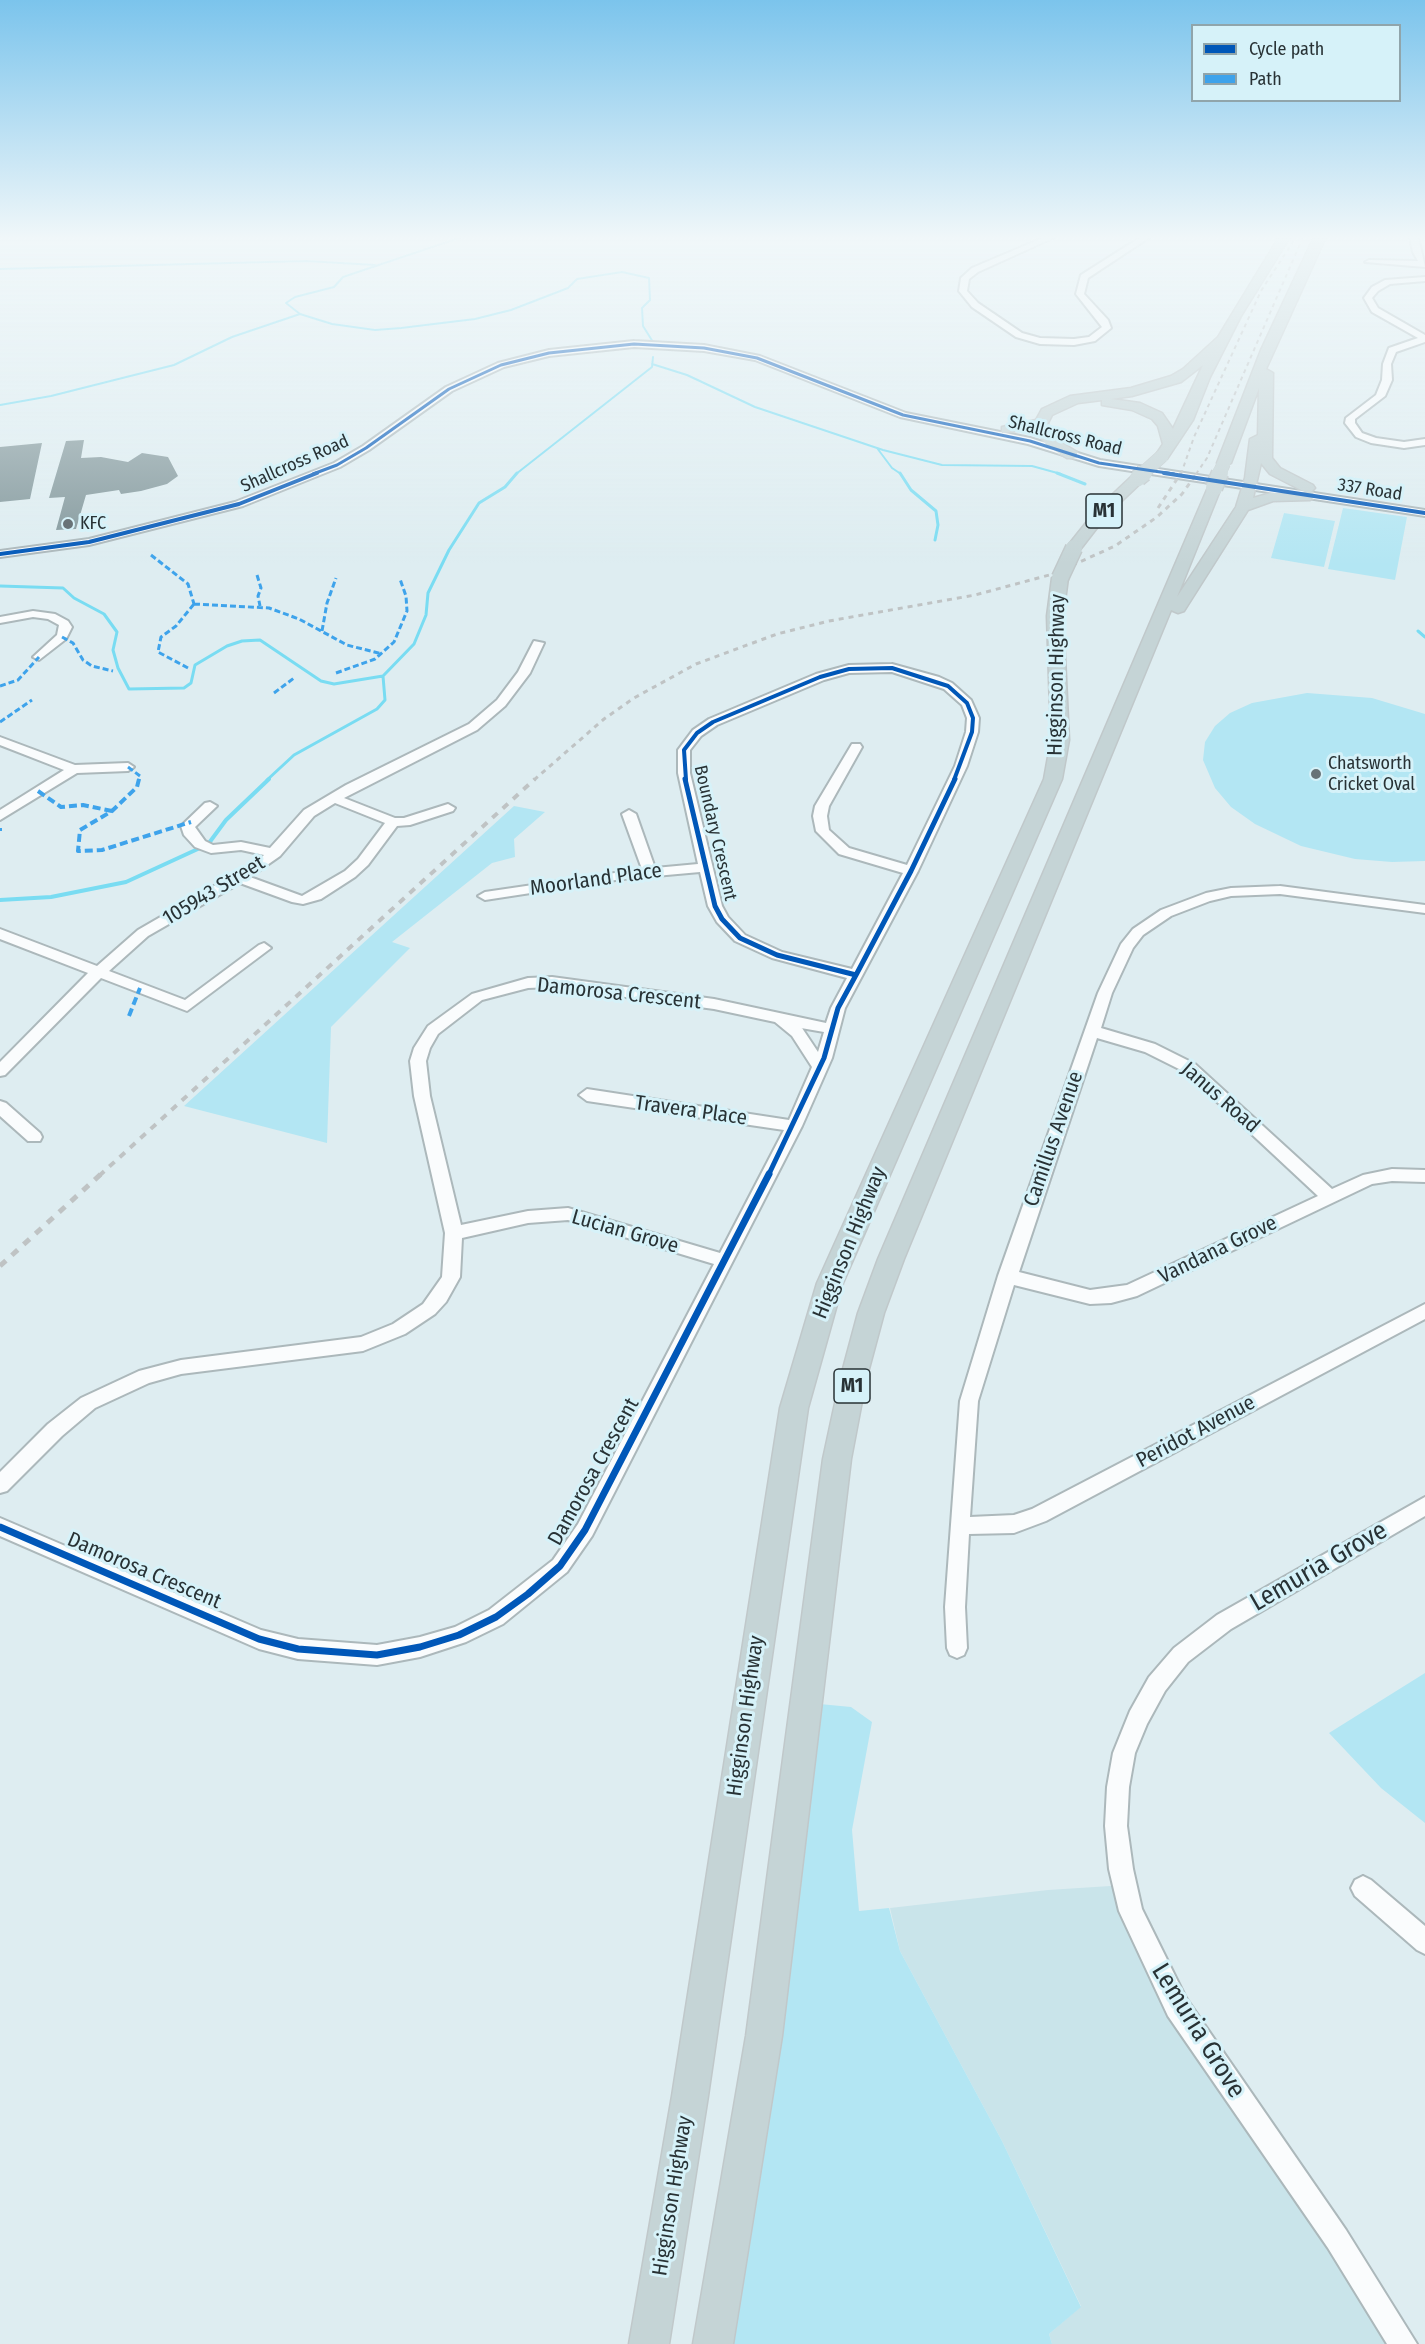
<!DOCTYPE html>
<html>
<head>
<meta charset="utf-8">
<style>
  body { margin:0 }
  #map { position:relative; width:1425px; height:2344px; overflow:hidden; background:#deedf1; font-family:"Fira Sans Condensed",sans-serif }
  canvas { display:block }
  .legend { position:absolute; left:1191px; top:24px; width:210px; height:78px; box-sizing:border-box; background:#d6f2f9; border:2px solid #90a5ab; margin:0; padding:8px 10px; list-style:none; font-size:18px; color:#283235 }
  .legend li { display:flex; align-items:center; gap:12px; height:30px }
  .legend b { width:30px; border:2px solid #90a5ab }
</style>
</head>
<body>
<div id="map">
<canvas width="1425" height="2344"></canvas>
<ul class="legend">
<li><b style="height:8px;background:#0057b8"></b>Cycle path</li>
<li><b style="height:8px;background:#3ea3eb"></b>Path</li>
</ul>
</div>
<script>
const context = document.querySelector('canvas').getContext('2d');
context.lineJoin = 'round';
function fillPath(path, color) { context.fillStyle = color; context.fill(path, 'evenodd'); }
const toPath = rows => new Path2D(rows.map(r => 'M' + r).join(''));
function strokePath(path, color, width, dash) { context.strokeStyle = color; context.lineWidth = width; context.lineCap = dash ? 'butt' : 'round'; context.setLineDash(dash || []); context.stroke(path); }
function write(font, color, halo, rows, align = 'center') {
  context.font = font + ' "Fira Sans Condensed",sans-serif'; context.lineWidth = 6; context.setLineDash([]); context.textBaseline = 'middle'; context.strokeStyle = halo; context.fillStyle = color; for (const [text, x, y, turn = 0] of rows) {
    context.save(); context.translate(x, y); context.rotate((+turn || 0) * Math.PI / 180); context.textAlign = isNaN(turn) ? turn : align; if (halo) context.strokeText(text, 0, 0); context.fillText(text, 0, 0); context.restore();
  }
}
fillPath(toPath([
  [1126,1885,1154,1956,1407,2344,1052,2344,1049,2334,1081,2306,1002,2141,900,1951,890,1908,1048,1890]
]), '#c9e4ea');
fillPath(toPath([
  [1343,508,1407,517,1395,580,1328,569],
  [1284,513,1335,521,1324,567,1271,558],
  [1307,693,1372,698,1425,714,1425,861,1392,862,1355,859,1301,846,1255,824,1231,807,1215,788,1203,760,1205,742,1215,726,1230,713,1252,703],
  [514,806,545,812,514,839,515,857,492,863,392,942,410,948,331,1027,327,1143,184,1106],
  [1425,1673,1425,1823,1381,1788,1329,1733],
  [809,1703,851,1707,872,1722,852,1830,859,1911,889,1908,900,1951,1002,2141,1081,2307,1049,2334,1052,2344,716,2344]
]), '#b3e6f3');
strokePath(toPath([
  [462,237,343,277,334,287,295,297,286,303,300,314,332,324,375,330,401,328,475,319,511,310,568,288,577,279,622,272,649,278,650,300,642,308,643,326,653,342],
  [0,269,306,261,375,265],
  [652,364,687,375,755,407,883,450,942,465,1032,466,1061,474],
  [0,405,51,396,174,365,232,337,300,314],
  [877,448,892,468,901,474],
  [516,474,652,367,653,357]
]), '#79dcf2', 2);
strokePath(toPath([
  [900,473,911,490,936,511,938,525,935,540],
  [1057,473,1085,484],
  [0,586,63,588,74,598,104,614,117,632,113,650,118,668,129,689,184,688,191,683,195,665,227,646,242,641,260,640,321,681,334,684,383,676],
  [1418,631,1425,637],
  [267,780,294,755,377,709,385,700,383,676,414,644,426,615,428,593,449,550,479,503,505,487,517,473]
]), '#79dcf2', 3);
strokePath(toPath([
  [209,843,226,820,269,779],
  [0,900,51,897,126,882,200,848]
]), '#79dcf2', 4);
fillPath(toPath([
  [84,440,81,458,101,457,128,462,142,453,168,457,178,476,167,484,141,491,121,494,119,490,86,495,76,529,56,530,65,497,49,498,66,441],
  [42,443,30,499,0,502,0,447]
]), '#83989c');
const minor = toPath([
  [1045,237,1055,237,978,272,969,279,967,291,978,303,1022,333,1040,338,1074,339,1089,337,1102,327,1076,294,1081,275,1141,237,1150,237,1088,278,1084,294,1108,320,1111,328,1095,341,1074,345,1040,344,1016,337,972,307,959,291,961,278,972,268,1045,237],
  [1410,237,1418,237,1425,267,1365,262,1369,260,1418,261,1413,252,1410,237],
  [1425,277,1425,281,1390,284,1378,291,1372,298,1378,308,1425,335,1425,342,1396,352,1391,364,1392,380,1385,396,1355,419,1355,423,1362,433,1376,438,1404,442,1425,439,1425,445,1404,448,1371,443,1356,437,1345,423,1346,418,1376,395,1382,380,1383,364,1389,348,1418,338,1372,312,1364,298,1372,287,1385,280,1425,277],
  [634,341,704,345,760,356,906,413,1030,438,1100,460,1425,510,1425,516,1099,466,1028,444,900,417,755,360,704,351,634,347,549,356,504,367,452,391,369,450,340,467,243,506,89,545,0,557,0,551,89,539,235,502,334,463,363,446,446,387,498,363,549,350,634,341],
  [33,611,55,614,68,621,72,627,66,639,39,660,33,657,57,635,59,625,48,619,33,617,0,623,0,617,33,611],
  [534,641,544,643,530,673,505,706,477,730,344,798,395,818,404,818,448,804,455,808,453,811,410,825,397,826,368,865,355,877,321,899,303,904,292,902,240,883,148,936,109,971,185,1000,259,945,264,943,271,948,187,1011,101,978,5,1075,0,1076,0,1062,88,973,0,939,0,929,97,966,138,930,259,860,264,855,241,850,211,853,195,847,184,835,181,826,205,803,210,802,217,806,195,827,205,841,213,845,241,842,270,848,304,810,346,785,469,724,497,700,518,672,534,641],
  [335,803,385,823,358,859,345,871,302,896,250,877,280,856,314,816,335,803],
  [892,664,939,677,952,683,971,700,979,718,978,732,967,766,918,871,845,1008,832,1058,802,1126,592,1536,567,1572,503,1624,466,1642,420,1657,377,1665,298,1659,259,1649,0,1536,0,1518,261,1630,298,1639,377,1645,420,1637,455,1627,489,1610,553,1560,578,1524,714,1264,568,1220,528,1223,462,1238,460,1277,446,1302,435,1314,405,1334,363,1351,181,1374,149,1383,95,1408,62,1436,7,1491,0,1493,0,1472,48,1424,81,1398,139,1371,181,1360,361,1337,393,1324,423,1304,442,1277,445,1233,414,1096,410,1061,414,1048,428,1026,472,994,528,978,552,977,714,999,826,1023,831,1008,847,978,772,958,735,941,717,922,708,906,700,872,622,879,485,900,478,896,485,892,642,869,622,814,629,810,636,814,655,868,698,864,678,773,678,750,693,730,709,719,816,674,849,665,892,664],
  [892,672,944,689,962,705,967,718,966,732,955,766,907,865,849,848,829,830,827,816,829,806,862,747,860,744,852,744,815,806,813,816,816,831,839,854,903,873,852,969,782,952,745,935,728,917,722,906,690,773,690,750,701,736,717,725,824,680,849,673,892,672],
  [552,987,714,1009,775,1022,792,1036,812,1067,789,1120,587,1089,579,1095,587,1101,784,1130,720,1253,568,1208,528,1211,461,1225,430,1096,426,1061,430,1048,438,1034,482,1000,528,988,552,987],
  [801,1028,824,1032,818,1052,802,1028,801,1028],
  [0,737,75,765,128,763,134,767,128,771,77,773,0,820,0,810,64,770,0,745,0,737],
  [1280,886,1425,905,1425,913,1280,894,1231,896,1210,901,1171,916,1143,935,1133,948,1112,993,1101,1028,1155,1044,1195,1064,1332,1189,1363,1175,1392,1169,1425,1170,1425,1182,1392,1181,1372,1184,1137,1296,1111,1303,1090,1304,1014,1285,978,1401,970,1517,1014,1515,1032,1509,1425,1304,1425,1319,1046,1521,1014,1533,969,1534,965,1607,967,1648,964,1655,957,1658,950,1655,947,1648,945,1607,960,1401,998,1276,1098,993,1121,944,1133,929,1161,910,1206,893,1231,888,1280,886],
  [1097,1038,1145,1052,1185,1072,1318,1196,1127,1285,1090,1290,1019,1272,1097,1038],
  [0,1101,6,1103,40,1133,42,1137,40,1141,28,1141,0,1116,0,1101],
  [1425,1497,1425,1516,1231,1629,1188,1662,1165,1691,1147,1724,1135,1753,1129,1787,1127,1826,1133,1869,1142,1909,1186,1998,1346,2230,1417,2344,1387,2344,1328,2248,1168,2016,1119,1911,1109,1869,1105,1826,1107,1787,1113,1753,1130,1711,1149,1677,1174,1648,1217,1615,1425,1497],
  [1363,1876,1371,1880,1425,1926,1425,1954,1417,1950,1355,1896,1351,1888,1355,1880,1363,1876]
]);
const highway = toPath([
  [1279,237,1290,237,1241,316,1210,377,1193,420,1167,459,1162,460,1155,456,1163,444,1158,426,1152,419,1132,410,1102,405,1102,400,1078,403,1052,415,1048,423,1050,431,1057,440,1077,452,1077,458,1067,458,1047,446,1035,428,1002,433,1002,427,1036,420,1042,409,1070,396,1131,388,1171,376,1183,369,1218,337,1279,237],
  [1203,365,1173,429,1162,413,1140,403,1111,399,1132,396,1181,382,1203,365],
  [1314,237,1326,237,1266,369,1273,373,1272,458,1280,468,1313,485,1315,488,1311,492,1317,496,1310,500,1273,501,1248,510,1184,611,1178,613,1171,610,904,1259,884,1313,866,1380,851,1459,782,2036,733,2344,693,2344,746,2036,823,1459,840,1380,858,1313,878,1259,1209,485,1214,484,1221,488,1177,597,1236,507,1245,478,1250,439,1258,435,1259,388,1231,463,1224,467,1217,463,1261,350,1314,237],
  [1261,463,1270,474,1305,492,1271,493,1253,498,1261,463],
  [1138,474,1143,475,1145,478,1143,481,1107,515,1079,551,1069,551,1066,548,1097,509,1133,475,1138,474],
  [1060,573,1068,578,1063,616,1069,740,1062,779,843,1283,808,1408,708,2096,669,2344,629,2344,672,2096,780,1408,817,1283,1044,779,1051,740,1047,616,1052,578,1060,573]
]);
strokePath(minor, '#acb8bb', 4);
strokePath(highway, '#c0c8ca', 3);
fillPath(minor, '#fafcfd');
fillPath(highway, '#c5d4d6');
strokePath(toPath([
  [1181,474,1194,437,1261,291,1296,237],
  [1196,474,1207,458,1303,237]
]), '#bfc3c4', 2, [4, 4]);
strokePath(toPath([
  [1158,508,1181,473],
  [534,780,604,719,634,698,696,664,777,634,829,621,975,595,1053,574,1115,546,1157,517,1182,494,1197,473]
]), '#bfc3c4', 3, [5, 5]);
strokePath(toPath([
  [99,1176,535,779]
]), '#bfc3c4', 4, [7, 7]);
strokePath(toPath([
  [0,1266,101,1174]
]), '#bfc3c4', 5, [8, 8]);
const highwayBridgeFar1 = toPath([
  [1142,474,1162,456],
  [1219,474,1224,463]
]);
const highwayBridge = toPath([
  [1138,478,1144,473],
  [1214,488,1220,473],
  [1060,578,1074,548]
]);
strokePath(highwayBridgeFar1, '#c0c8ca', 14, []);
strokePath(highwayBridge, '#c0c8ca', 19, []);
strokePath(highwayBridgeFar1, '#c5d4d6', 13);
strokePath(highwayBridge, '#c5d4d6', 16);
strokePath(toPath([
  [151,555,188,584,194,604],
  [257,575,261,588,258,596,260,606],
  [194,604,269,608,299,619,347,645,382,654],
  [322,631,327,603,336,578],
  [62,637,73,643,83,660,92,666,113,671],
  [188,668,158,652,161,637,176,626,194,604],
  [336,673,375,659,394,642,407,611,406,596,400,579],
  [0,686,18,680,39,657],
  [274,693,294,678],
  [0,722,32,700],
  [128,767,140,776,139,780]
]), '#3ea3eb', 3, [6, 3]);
strokePath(toPath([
  [139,779,137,787,112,811,80,830,78,851,102,850,191,822],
  [38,791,61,807,83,805,112,811],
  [0,828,0,831],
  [129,1016,140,988]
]), '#3ea3eb', 4, [8, 4]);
strokePath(toPath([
  [313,474,337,465,366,448,449,389,501,365,549,353,634,344,704,348,757,358,903,415,1030,441,1099,463,1174,474]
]), '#0057b8', 3);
strokePath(toPath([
  [1164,473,1425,513],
  [0,554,89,542,239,504,317,473],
  [686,780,684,750,697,733,713,722,820,677,849,669,892,668,948,686,967,703,973,718,972,732,954,780]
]), '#0057b8', 4);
strokePath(toPath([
  [685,779,715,906,722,919,740,938,777,955,856,975],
  [856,975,911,871,955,779],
  [768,1176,824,1058,838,1008,856,975]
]), '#0057b8', 5);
strokePath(toPath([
  [0,1527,259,1639,298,1649,377,1655,420,1647,459,1635,496,1617,528,1594,560,1566,585,1530,769,1174]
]), '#0057b8', 7);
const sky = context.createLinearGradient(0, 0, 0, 565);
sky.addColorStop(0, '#7bc4ec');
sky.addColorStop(0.42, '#f0f7f9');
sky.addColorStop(1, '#f0f7f900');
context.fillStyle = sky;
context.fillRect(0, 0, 1425, 565);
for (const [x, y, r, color] of [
  [68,524,6,"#687377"],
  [1316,774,6,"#687377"]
]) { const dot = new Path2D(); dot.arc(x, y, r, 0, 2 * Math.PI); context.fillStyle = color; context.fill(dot); strokePath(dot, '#d6f2f9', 2); }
write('18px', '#283235', '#d6f2f9', [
  ["Shallcross Road",1065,436,14],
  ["Shallcross Road",295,464,-24],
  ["337 Road",1370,490,9],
  ["Boundary Crescent",715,833,77]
]);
write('18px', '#283235', '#d6f2f9', [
  ["KFC",80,524],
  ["Chatsworth",1328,764],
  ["Cricket Oval",1328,785]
], 'left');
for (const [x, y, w] of [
  [1104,511,36],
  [852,1386,36]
]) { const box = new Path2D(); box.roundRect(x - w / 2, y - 17, w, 34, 4.5); context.fillStyle = '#d6f2f9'; context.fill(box); strokePath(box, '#283235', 1.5); }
write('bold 20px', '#283235', null, [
  ["M1",1104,511],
  ["M1",852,1386]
]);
write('21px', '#283235', '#d6f2f9', [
  ["Higginson Highway",1057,675,-89],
  ["Moorland Place",596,880,-8],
  ["105943 Street",214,891,-31],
  ["Damorosa Crescent",619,994,6],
  ["Janus Road",1220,1098,41],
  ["Travera Place",691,1111,8],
  ["Camillus Avenue",1054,1139,-71],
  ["Lucian Grove",625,1232,16],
  ["Higginson Highway",850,1243,-68],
  ["Vandana Grove",1218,1250,-26],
  ["Peridot Avenue",1196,1432,-28],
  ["Damorosa Crescent",594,1472,-61],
  ["Damorosa Crescent",144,1571,23],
  ["Higginson Highway",746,1716,-82],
  ["Higginson Highway",673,2196,-81]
]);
write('26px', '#283235', '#d6f2f9', [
  ["Lemuria Grove",1319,1567,-30],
  ["Lemuria Grove",1198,2031,58]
]);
</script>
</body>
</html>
